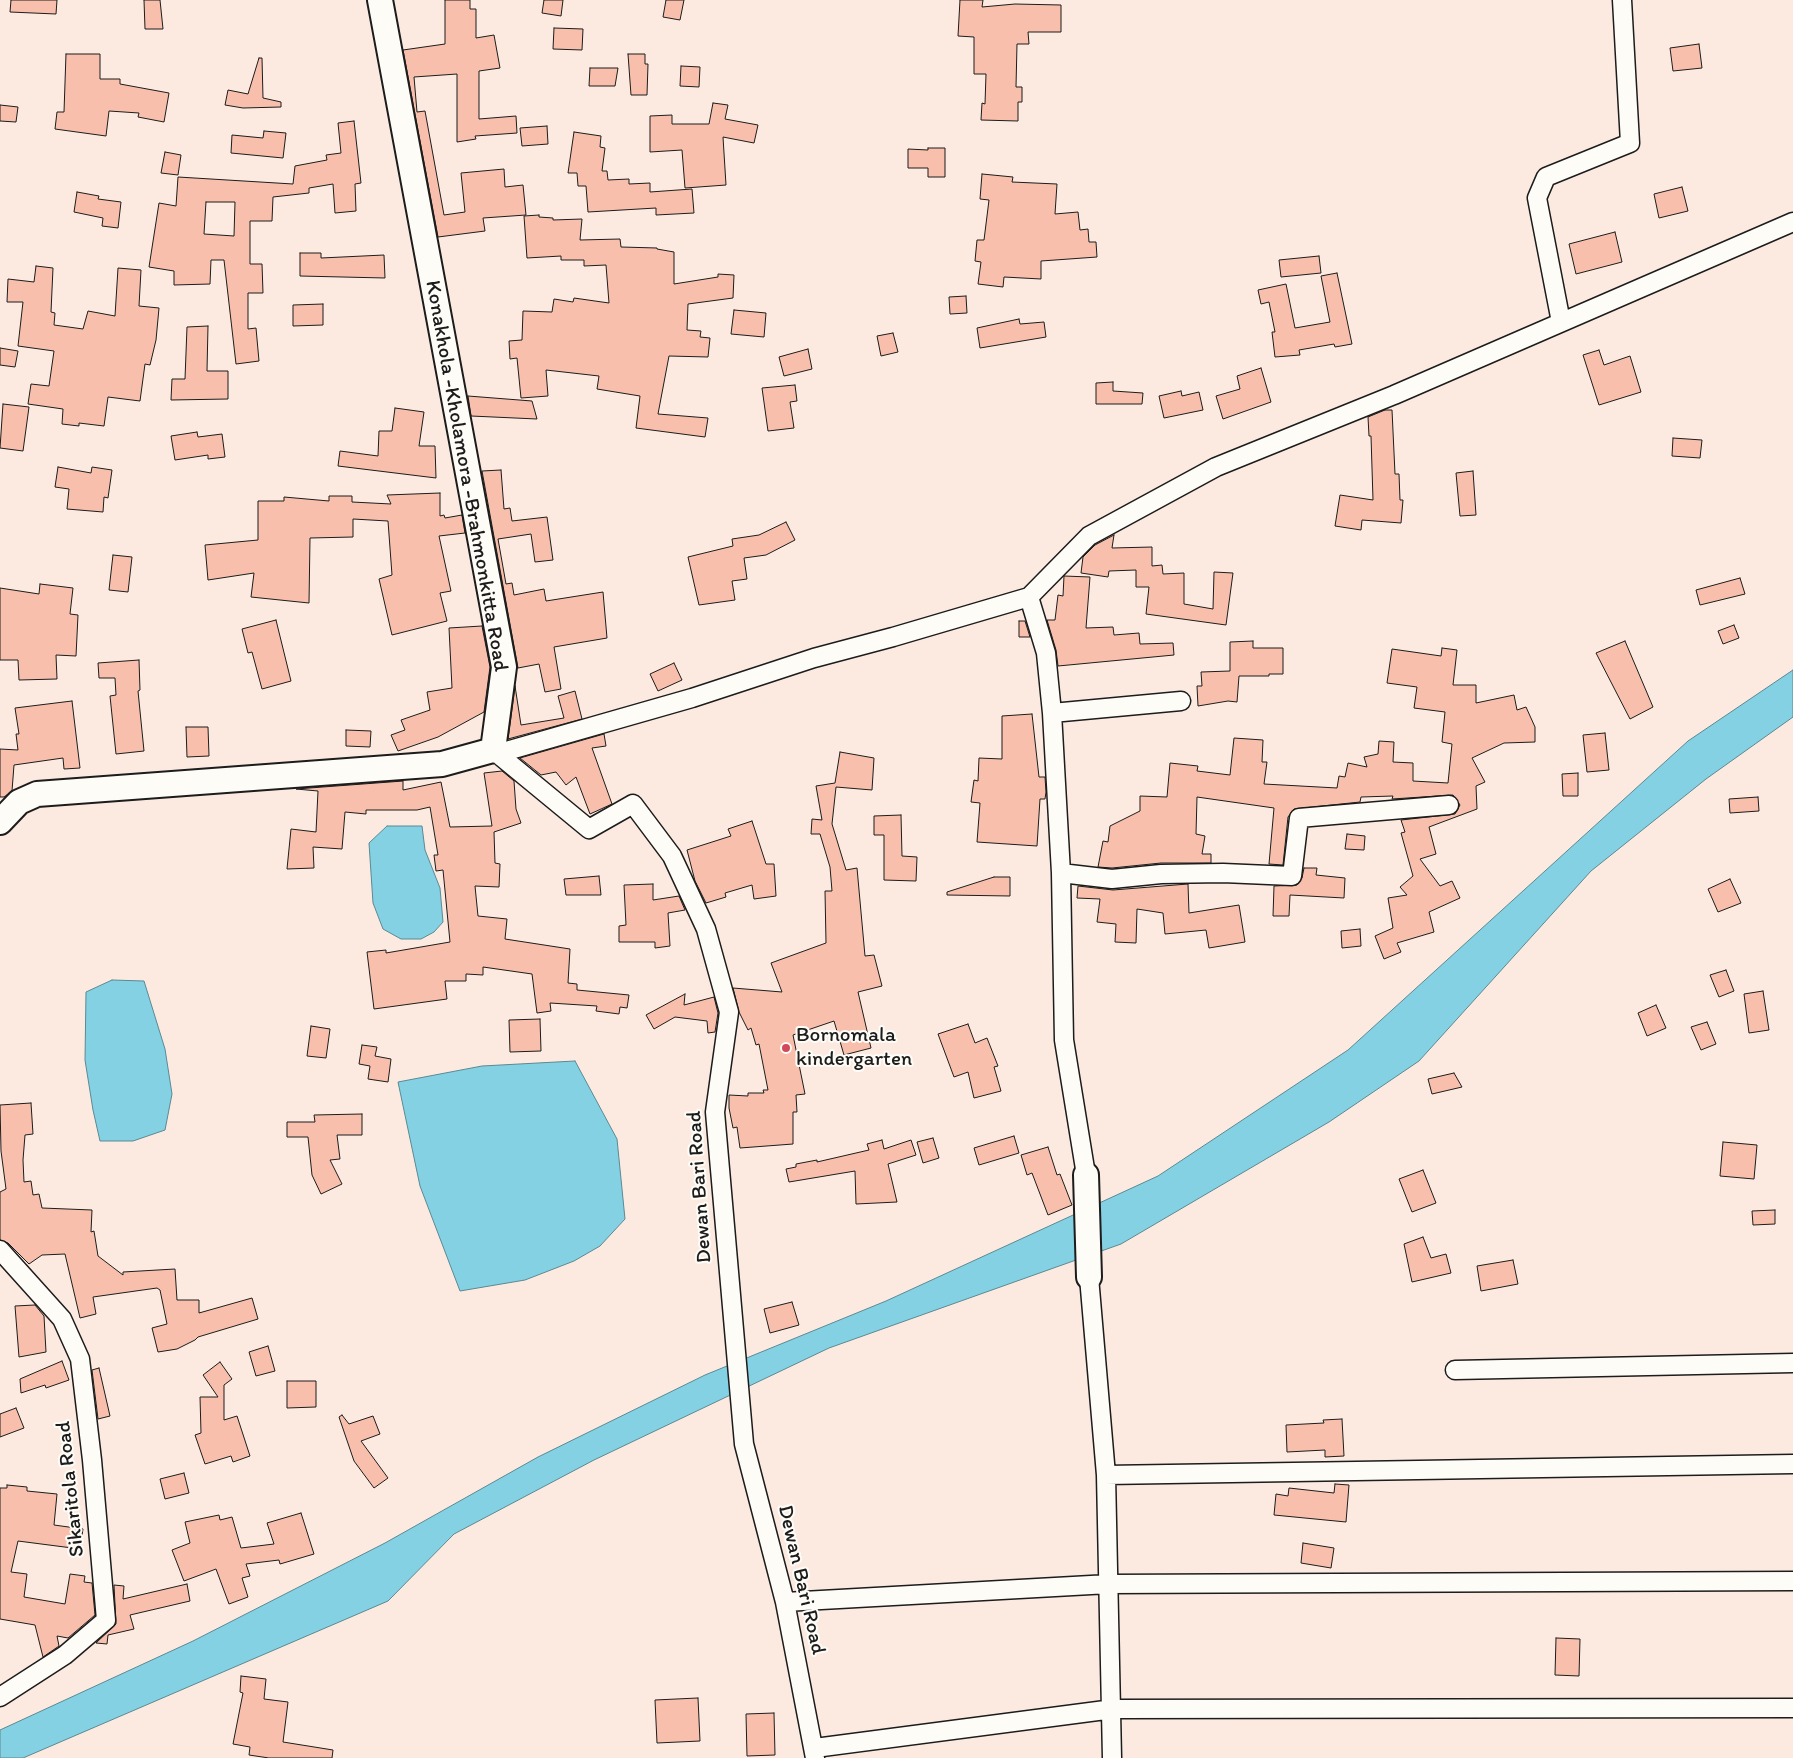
<!DOCTYPE html>
<html>
<head>
<meta charset="utf-8">
<style>
  body { margin:0 }
  canvas { display:block; background:#fceae0 }
</style>
</head>
<body>
<canvas width="1793" height="1758"></canvas>
<script>
const context = document.querySelector('canvas').getContext('2d');
context.lineJoin = 'round';
function fillPath(path, color) { context.fillStyle = color; context.fill(path, 'evenodd'); }
const toPath = rows => new Path2D(rows.map(r => 'M' + r).join(''));
function strokePath(path, color, width, dash) { context.strokeStyle = color; context.lineWidth = width; context.lineCap = dash ? 'butt' : 'round'; context.setLineDash(dash || []); context.stroke(path); }
function write(font, color, halo, rows, align = 'center') {
  context.font = font + ' Itim,sans-serif'; context.lineWidth = 4; context.setLineDash([]); context.textBaseline = 'middle'; context.strokeStyle = halo; context.fillStyle = color; for (const [text, x, y, turn = 0] of rows) {
    context.save(); context.translate(x, y); context.rotate((+turn || 0) * Math.PI / 180); context.textAlign = isNaN(turn) ? turn : align; if (halo) context.strokeText(text, 0, 0); context.fillText(text, 0, 0); context.restore();
  }
}
const water = toPath([
  [1793,670,1793,717,1706,779,1591,871,1419,1061,1329,1122,1121,1244,829,1348,594,1460,454,1534,388,1601,23,1758,0,1758,0,1730,193,1641,385,1543,538,1457,705,1375,886,1301,1158,1176,1348,1050,1688,741,1793,670],
  [387,826,422,826,425,850,440,888,443,922,434,932,421,939,401,939,383,929,373,903,369,843,387,826],
  [112,980,144,981,165,1049,172,1094,165,1130,133,1141,100,1141,93,1110,85,1060,86,992,112,980],
  [575,1061,617,1139,625,1219,600,1246,574,1261,525,1280,460,1291,420,1186,398,1082,482,1066,575,1061]
]);
fillPath(water, '#84d1e3');
strokePath(water, '#5a8993', 1);
const building = toPath([
  [11,0,57,0,56,14,10,12,11,0],
  [144,0,160,0,163,29,145,29,144,0],
  [445,0,470,0,470,9,476,9,476,38,494,35,500,68,479,71,479,119,516,116,517,133,475,136,476,139,457,142,457,74,414,77,417,112,425,111,444,215,465,212,461,173,504,169,505,187,523,185,526,215,483,218,485,231,438,237,403,50,445,44,445,0],
  [544,0,563,0,561,16,542,13,544,0],
  [666,0,684,0,680,20,663,17,666,0],
  [960,0,983,0,982,7,1015,4,1061,5,1061,32,1028,32,1029,44,1017,44,1016,87,1022,87,1022,102,1018,102,1018,121,981,120,982,103,985,104,986,74,974,74,974,37,958,36,960,0],
  [554,28,583,29,582,50,553,49,554,28],
  [1699,44,1702,68,1673,71,1670,48,1699,44],
  [66,54,100,54,100,79,120,79,120,84,169,93,164,122,138,117,139,113,109,111,106,136,55,129,57,112,64,112,66,54],
  [628,54,645,54,645,64,648,64,647,95,631,95,628,54],
  [259,58,262,58,263,98,281,102,281,107,243,108,225,105,228,90,248,94,259,58],
  [681,66,700,67,699,87,680,86,681,66],
  [590,68,618,68,615,86,589,86,590,68],
  [713,103,728,105,725,119,758,125,754,143,723,137,726,185,685,188,682,150,650,152,650,116,672,115,672,124,709,124,713,103],
  [0,105,18,107,16,122,0,121,0,105],
  [354,121,361,183,355,184,356,211,335,213,333,184,309,188,309,193,273,197,272,221,250,221,250,264,262,264,263,293,248,293,248,329,256,328,259,361,236,364,224,260,211,260,210,284,174,285,174,271,149,267,159,203,176,206,178,177,293,184,295,166,327,160,326,155,341,153,338,123,354,121],
  [206,202,235,202,234,236,204,234,206,202],
  [547,126,548,144,522,146,520,128,547,126],
  [264,131,286,133,283,158,231,153,232,135,263,138,264,131],
  [574,132,601,136,600,147,605,148,602,171,607,171,608,180,629,179,629,184,650,183,650,192,692,189,694,213,656,215,656,208,588,212,586,186,578,186,577,173,568,173,574,132],
  [928,148,945,148,945,177,928,177,928,168,908,168,908,149,928,150,928,148],
  [165,152,181,155,178,175,161,173,165,152],
  [982,174,1013,177,1012,182,1057,184,1055,214,1078,212,1080,230,1088,229,1089,242,1096,242,1097,257,1041,261,1041,279,1004,277,1003,287,978,284,981,262,975,261,977,240,984,240,989,200,980,199,982,174],
  [1682,187,1688,211,1659,218,1654,194,1682,187],
  [77,192,99,196,98,199,121,202,118,228,102,226,103,218,74,212,77,192],
  [539,215,539,217,553,218,553,220,582,219,580,240,620,239,621,247,657,248,657,249,674,252,674,284,718,277,718,274,734,275,733,298,688,304,687,330,701,331,700,337,710,338,708,357,669,356,658,414,708,418,705,437,636,428,640,396,597,389,599,376,546,370,548,396,521,398,517,358,510,359,509,341,522,340,523,311,552,312,554,299,573,302,574,298,609,303,606,265,584,266,584,260,561,260,561,256,527,258,524,216,539,215],
  [1615,232,1622,262,1576,274,1569,244,1615,232],
  [300,253,321,253,321,258,384,255,385,278,300,276,300,253],
  [1319,256,1321,273,1281,277,1279,260,1319,256],
  [36,266,53,268,51,312,55,313,54,325,83,329,88,311,115,316,118,268,141,270,139,306,159,308,156,340,150,365,145,364,140,401,108,397,104,426,79,423,79,426,62,424,63,409,28,404,31,384,49,386,54,351,18,346,23,302,7,302,8,279,34,282,36,266],
  [1337,273,1352,344,1335,347,1334,344,1299,350,1300,355,1275,357,1272,332,1275,332,1269,302,1261,304,1258,290,1286,284,1295,328,1330,322,1321,276,1337,273],
  [966,296,967,313,950,314,949,297,966,296],
  [323,304,323,325,293,326,293,305,323,304],
  [734,310,766,313,764,337,731,334,734,310],
  [1019,319,1020,324,1044,322,1046,337,980,348,977,328,1019,319],
  [208,326,207,371,228,371,228,399,171,400,172,379,185,379,187,327,208,326],
  [893,333,898,352,881,356,877,336,893,333],
  [0,348,18,351,15,367,0,365,0,348],
  [808,349,812,369,784,376,779,357,808,349],
  [1599,350,1604,365,1630,356,1641,392,1599,405,1583,355,1599,350],
  [1261,368,1271,402,1223,419,1216,396,1240,389,1237,376,1261,368],
  [1113,382,1113,391,1143,393,1142,404,1096,404,1096,383,1113,382],
  [795,385,797,401,790,402,794,428,768,431,762,388,795,385],
  [1181,391,1182,396,1199,392,1203,410,1164,418,1159,396,1181,391],
  [468,396,532,401,537,419,471,416,468,396],
  [3,404,29,407,23,451,0,448,3,404],
  [395,408,424,412,419,446,435,446,436,478,338,466,340,451,378,456,379,431,392,431,395,408],
  [1385,410,1392,410,1395,474,1399,474,1400,500,1403,500,1401,523,1362,520,1361,530,1335,526,1340,495,1373,500,1371,436,1369,436,1368,417,1385,410],
  [197,432,198,437,222,434,225,457,208,459,208,455,175,460,171,436,197,432],
  [1673,438,1702,440,1700,458,1672,456,1673,438],
  [58,467,91,473,92,467,112,470,108,498,104,497,103,512,67,509,69,489,55,487,58,467],
  [501,470,504,509,510,508,512,521,547,517,553,560,535,562,531,534,498,539,506,584,512,583,514,595,544,589,546,601,603,592,607,638,554,647,561,689,545,692,539,664,518,668,482,471,501,470],
  [1473,471,1476,515,1460,516,1456,473,1473,471],
  [440,493,440,516,444,515,445,518,462,515,465,533,439,536,451,591,440,593,447,621,392,635,379,579,392,575,388,521,353,519,353,537,310,538,309,603,251,597,254,573,208,580,205,545,258,540,258,501,284,501,284,497,329,501,329,496,352,496,352,502,391,504,387,495,440,493],
  [786,522,795,540,766,555,744,558,747,579,732,581,735,600,699,605,688,557,733,546,732,539,759,535,786,522],
  [1114,535,1112,548,1152,547,1152,566,1162,565,1163,574,1184,573,1184,604,1213,609,1214,572,1233,573,1226,625,1146,614,1149,587,1136,587,1136,570,1109,571,1108,577,1081,573,1083,557,1095,545,1114,535],
  [113,555,132,557,128,592,109,590,113,555],
  [1064,576,1090,577,1086,628,1113,627,1114,635,1139,633,1140,644,1173,643,1174,655,1058,666,1056,650,1047,620,1055,620,1058,595,1063,596,1064,576],
  [1740,578,1745,594,1700,605,1696,590,1740,578],
  [40,584,73,588,70,614,78,615,76,656,56,655,57,679,19,680,18,660,0,660,0,588,39,594,40,584],
  [276,620,291,681,262,689,252,652,248,653,242,629,276,620],
  [1019,621,1025,621,1030,637,1019,637,1019,621],
  [1734,625,1739,638,1723,644,1718,631,1734,625],
  [482,626,490,667,484,712,438,737,398,751,391,735,405,730,401,720,430,710,427,692,452,688,449,628,482,626],
  [1253,641,1253,648,1283,648,1283,674,1269,674,1269,676,1239,676,1237,702,1228,701,1198,706,1197,686,1202,686,1201,672,1230,671,1230,642,1253,641],
  [1625,641,1653,707,1630,719,1596,653,1625,641],
  [1442,648,1457,650,1453,685,1476,685,1476,703,1514,695,1517,710,1526,707,1535,727,1535,742,1504,743,1472,758,1485,782,1476,786,1477,809,1429,827,1436,854,1420,859,1440,886,1452,881,1460,898,1429,912,1434,932,1397,943,1401,952,1384,959,1375,936,1393,928,1388,898,1407,895,1400,887,1413,876,1401,833,1405,832,1401,820,1455,814,1460,805,1453,795,1392,799,1393,796,1361,797,1360,802,1294,809,1288,817,1283,865,1269,864,1274,808,1197,797,1196,834,1205,836,1202,854,1211,854,1211,863,1161,863,1112,868,1098,867,1103,841,1108,842,1110,826,1140,811,1140,796,1167,797,1170,763,1198,766,1197,771,1230,775,1234,738,1263,740,1262,762,1267,762,1264,784,1337,788,1339,776,1345,777,1348,763,1367,767,1364,757,1378,754,1379,741,1394,742,1393,762,1413,763,1413,781,1448,783,1452,744,1442,742,1445,712,1414,708,1417,687,1387,683,1392,649,1441,656,1442,648],
  [139,660,140,690,138,691,144,751,116,754,110,696,116,695,115,678,99,678,98,663,139,660],
  [674,663,682,680,658,691,650,674,674,663],
  [515,686,521,725,564,718,558,696,575,691,582,719,508,739,515,686],
  [72,701,80,768,64,769,63,758,14,765,12,791,4,797,0,797,0,749,18,750,16,734,19,734,15,708,72,701],
  [1032,714,1039,777,1045,777,1046,792,1045,799,1040,799,1037,846,977,842,980,803,971,802,974,780,978,781,979,758,1002,759,1002,716,1032,714],
  [186,727,208,727,209,756,187,757,186,727],
  [346,730,371,731,370,747,346,746,346,730],
  [1605,733,1609,770,1587,772,1583,735,1605,733],
  [604,734,606,746,592,748,612,804,590,814,576,777,566,785,556,772,541,775,520,758,604,734],
  [840,752,874,758,872,790,836,787,832,824,846,870,857,868,865,956,874,955,882,986,858,992,871,1048,844,1055,834,1021,793,1035,805,1094,796,1095,797,1112,793,1112,793,1144,740,1148,737,1127,733,1128,729,1108,729,1095,748,1096,748,1093,764,1093,763,1090,768,1090,759,1044,756,1045,751,1028,748,1030,739,1012,733,988,782,992,771,963,826,943,825,891,832,891,830,867,820,834,811,834,812,819,822,820,816,786,835,783,840,752],
  [502,771,514,781,516,809,521,823,494,832,495,863,500,864,499,887,475,886,478,916,507,919,505,939,570,949,568,983,577,984,577,990,629,995,627,1008,620,1007,619,1014,596,1011,597,1006,550,1003,551,1011,537,1013,532,974,483,967,483,975,466,974,466,981,445,981,447,999,374,1009,367,952,386,950,386,953,450,942,443,870,436,871,434,855,438,855,430,807,417,810,366,810,366,814,345,812,342,849,313,847,314,868,287,869,291,829,316,832,318,791,296,789,403,781,403,790,441,782,450,827,492,826,484,773,502,771],
  [1578,773,1578,796,1563,796,1562,774,1578,773],
  [1758,797,1759,811,1730,813,1729,799,1758,797],
  [901,815,902,856,917,857,916,881,884,880,884,835,874,835,874,816,901,815],
  [752,821,766,864,774,864,776,896,754,899,752,885,725,893,726,897,706,903,695,881,687,850,731,836,728,829,752,821],
  [1347,834,1365,836,1364,850,1345,849,1347,834],
  [1304,868,1317,868,1316,875,1345,878,1344,898,1290,895,1289,916,1273,916,1274,886,1297,885,1302,878,1304,868],
  [599,876,601,895,566,895,564,879,599,876],
  [994,877,1010,877,1010,896,947,895,947,892,994,877],
  [1730,879,1741,903,1718,912,1708,889,1730,879],
  [653,884,653,900,679,896,685,910,668,913,670,946,655,948,655,942,619,942,619,926,626,925,624,885,653,884],
  [1188,884,1189,913,1239,905,1245,942,1209,948,1206,930,1165,934,1163,913,1137,909,1136,943,1115,942,1116,924,1097,922,1100,899,1077,898,1078,886,1113,890,1188,884],
  [1360,929,1361,946,1342,948,1341,931,1360,929],
  [1726,970,1734,991,1719,997,1710,975,1726,970],
  [1763,991,1769,1030,1749,1033,1744,994,1763,991],
  [685,994,684,1005,714,997,718,1013,715,1032,708,1033,707,1021,675,1017,654,1029,646,1015,685,994],
  [1656,1005,1666,1028,1647,1036,1638,1013,1656,1005],
  [540,1019,541,1051,510,1052,509,1020,540,1019],
  [1707,1022,1716,1044,1701,1050,1691,1027,1707,1022],
  [968,1024,975,1043,987,1038,998,1066,994,1067,1001,1091,974,1098,968,1072,954,1077,938,1034,968,1024],
  [311,1026,330,1029,326,1058,307,1056,311,1026],
  [362,1045,377,1047,375,1056,391,1059,388,1082,368,1079,370,1066,359,1064,362,1045],
  [1454,1073,1462,1087,1432,1094,1428,1079,1454,1073],
  [31,1103,33,1134,25,1135,23,1160,24,1182,31,1181,33,1195,39,1194,42,1208,92,1210,91,1232,94,1231,98,1256,123,1275,123,1272,175,1269,177,1300,199,1300,199,1313,252,1298,258,1319,198,1337,195,1340,177,1349,158,1352,152,1328,167,1324,160,1290,157,1288,93,1297,96,1314,80,1318,65,1254,42,1255,29,1264,8,1243,0,1240,0,1192,6,1189,1,1151,0,1105,31,1103],
  [362,1114,362,1135,337,1135,340,1159,330,1160,342,1184,321,1194,312,1175,308,1137,287,1137,287,1122,315,1122,314,1115,362,1114],
  [1014,1136,1019,1153,979,1165,974,1148,1014,1136],
  [933,1138,939,1158,923,1163,917,1142,933,1138],
  [882,1140,884,1149,911,1140,916,1155,888,1164,897,1202,856,1204,855,1171,789,1182,786,1169,796,1167,796,1164,817,1160,817,1162,869,1150,867,1144,882,1140],
  [1723,1142,1757,1145,1754,1179,1720,1176,1723,1142],
  [1048,1147,1057,1175,1060,1174,1072,1205,1048,1215,1032,1173,1027,1175,1021,1155,1048,1147],
  [1423,1170,1436,1203,1412,1212,1399,1179,1423,1170],
  [1775,1210,1775,1224,1753,1225,1752,1211,1775,1210],
  [1423,1237,1431,1258,1446,1254,1451,1273,1412,1282,1404,1244,1423,1237],
  [1513,1260,1518,1284,1481,1291,1477,1266,1513,1260],
  [792,1302,799,1325,770,1333,764,1309,792,1302],
  [35,1305,44,1316,46,1352,19,1357,15,1306,35,1305],
  [268,1346,275,1371,256,1376,249,1352,268,1346],
  [62,1361,69,1380,46,1388,45,1385,21,1393,20,1379,62,1361],
  [220,1362,232,1379,224,1385,224,1420,237,1416,250,1456,233,1462,231,1456,205,1464,195,1435,201,1433,200,1397,218,1397,203,1375,220,1362],
  [99,1368,110,1416,98,1419,92,1370,99,1368],
  [287,1381,316,1381,316,1407,287,1408,287,1381],
  [16,1408,24,1428,0,1437,0,1414,16,1408],
  [342,1415,349,1424,373,1416,380,1434,361,1441,388,1478,374,1488,354,1461,339,1417,342,1415],
  [1342,1419,1344,1456,1325,1457,1325,1450,1287,1452,1286,1425,1324,1423,1323,1420,1342,1419],
  [184,1473,189,1493,165,1499,160,1479,184,1473],
  [1335,1484,1349,1485,1346,1522,1274,1515,1276,1494,1288,1496,1289,1488,1334,1493,1335,1484],
  [7,1485,27,1487,27,1491,57,1494,54,1525,83,1529,80,1549,18,1541,11,1572,27,1574,24,1597,65,1604,70,1574,85,1576,84,1582,92,1583,95,1615,68,1638,57,1636,59,1646,43,1657,35,1625,0,1619,0,1488,7,1488,7,1485],
  [301,1513,314,1554,280,1564,279,1560,246,1564,250,1576,242,1578,248,1597,229,1604,216,1569,184,1581,172,1550,190,1543,185,1522,219,1515,220,1520,232,1517,241,1548,274,1544,267,1523,301,1513],
  [1303,1543,1334,1548,1331,1568,1301,1563,1303,1543],
  [187,1584,190,1601,130,1615,134,1629,108,1635,107,1644,96,1643,116,1624,114,1585,124,1586,123,1599,187,1584],
  [1556,1638,1580,1639,1579,1676,1555,1675,1556,1638],
  [241,1676,266,1679,264,1699,288,1702,283,1742,333,1750,332,1758,269,1758,249,1755,250,1747,233,1744,243,1693,240,1692,241,1676],
  [698,1698,700,1741,657,1743,655,1700,698,1698],
  [774,1713,775,1755,747,1756,746,1714,774,1713]
]);
fillPath(building, '#f8c0ac');
strokePath(building, '#1c1c1c', 1);
const street = toPath([
  [1561,322,1537,198,1546,177,1630,143,1622,0],
  [1029,597,1046,653,1052,713,1061,873,1064,1040,1086,1175],
  [1052,713,1181,701],
  [493,750,589,829,633,804,672,856,706,929,729,1012,715,1112,744,1444,785,1602,815,1758],
  [496,754,692,698,814,658,893,637,1029,597,1089,536,1216,467,1394,395,1793,222],
  [1061,873,1112,879,1161,874,1223,873,1292,876,1299,818,1449,805],
  [0,1250,62,1319,80,1359,92,1460,106,1620,65,1655,0,1697],
  [1089,1277,1106,1475,1112,1758],
  [1455,1370,1793,1363],
  [1106,1475,1793,1464],
  [785,1602,1109,1584,1793,1581],
  [815,1748,1113,1709,1793,1708]
]);
const secondary = toPath([
  [0,822,19,802,37,794,442,764,493,750,504,667,380,0],
  [1086,1175,1089,1277]
]);
strokePath(street, '#1c1c1c', 21);
strokePath(secondary, '#1c1c1c', 28);
strokePath(street, '#fdfcf7', 18);
strokePath(secondary, '#fdfcf7', 24);
for (const [x, y, r, color] of [
  [786,1048,5,"#d1495b"]
]) { const dot = new Path2D(); dot.arc(x, y, r, 0, 2 * Math.PI); context.fillStyle = color; context.fill(dot); strokePath(dot, '#fdfcf7', 2); }
write('21px', '#1c1c1c', '#fdfcf7', [
  ["Konakhola -Kholamora -Brahmonkitta Road",466,476,80],
  ["Dewan Bari Road",700,1187,-94],
  ["Sikaritola Road",71,1489,-96],
  ["Dewan Bari Road",801,1580,77]
]);
write('21px', '#1c1c1c', '#fdfcf7', [
  ["Bornomala",796,1036],
  ["kindergarten",796,1060]
], 'left');
</script>
</body>
</html>
